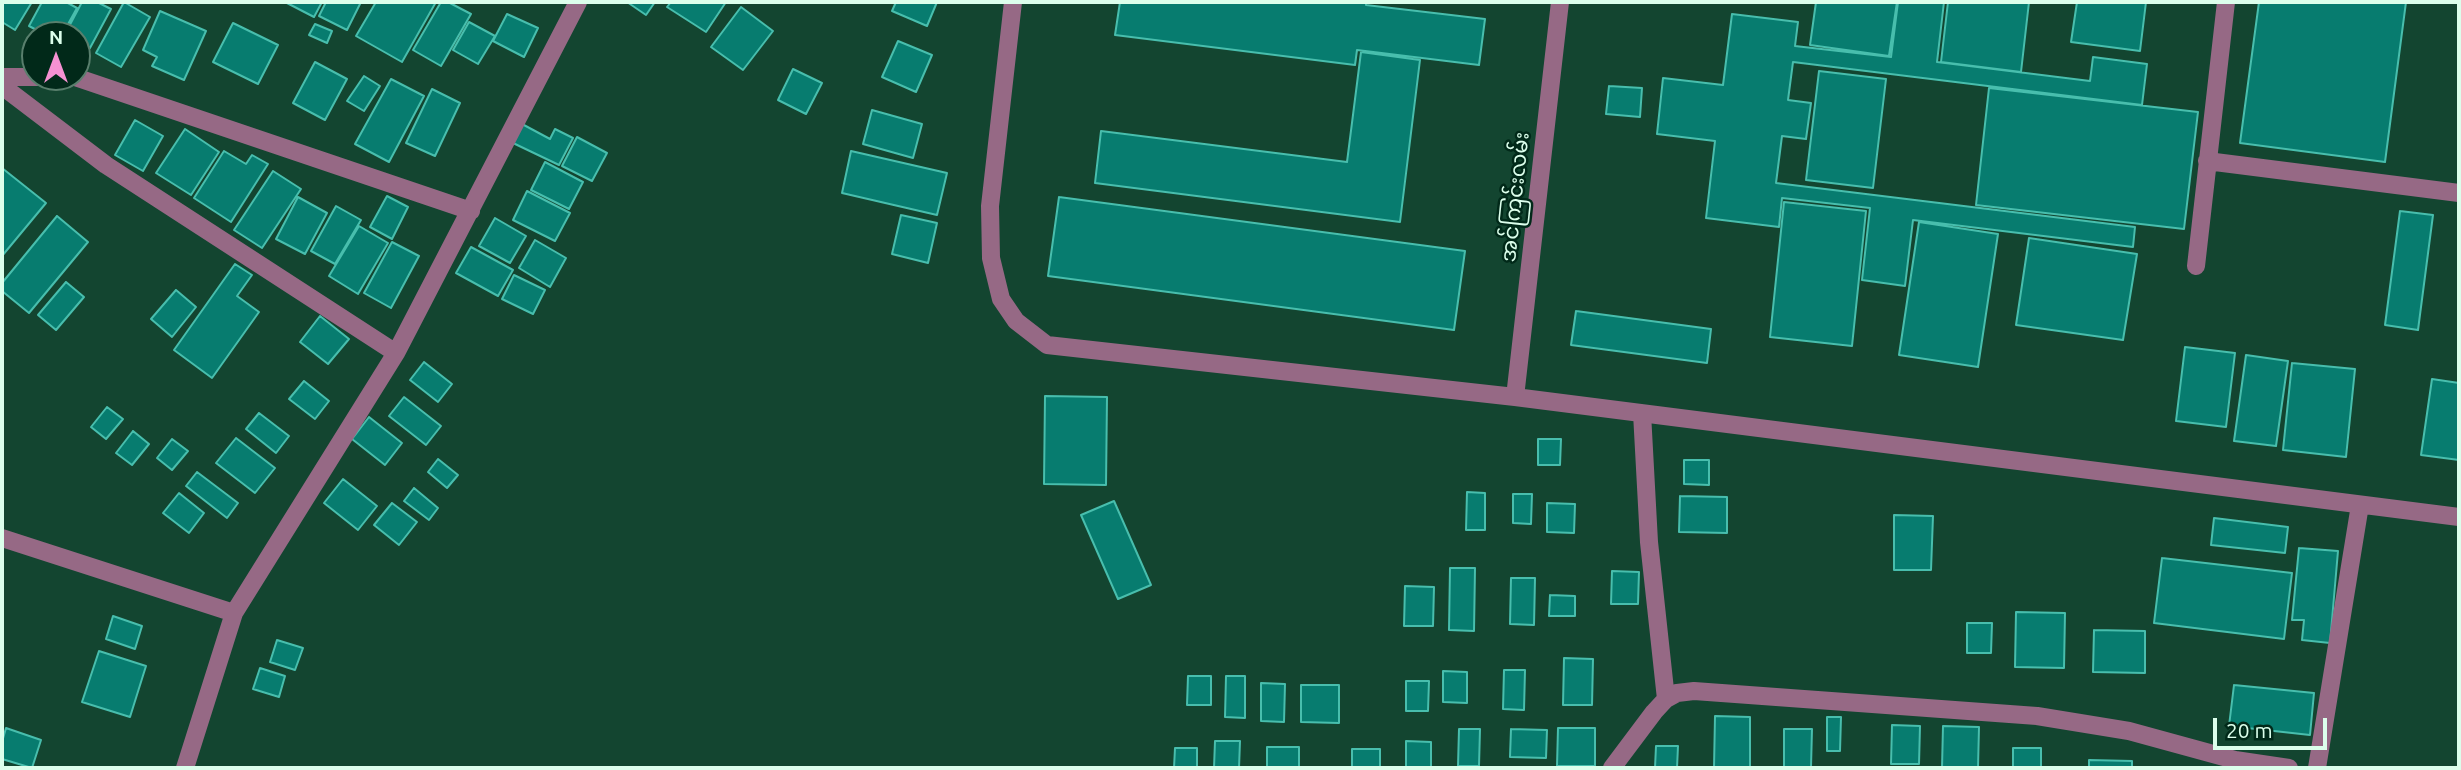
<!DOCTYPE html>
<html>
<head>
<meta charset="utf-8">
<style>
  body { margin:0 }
  #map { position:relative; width:2461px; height:770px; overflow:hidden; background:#134530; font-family:Ubuntu,sans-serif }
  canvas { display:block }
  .frame { position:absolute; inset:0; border:4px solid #dcffec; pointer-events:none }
  .north { position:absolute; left:21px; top:21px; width:70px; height:70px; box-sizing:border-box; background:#012919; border:2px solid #597f6d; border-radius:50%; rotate:0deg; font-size:19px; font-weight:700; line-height:28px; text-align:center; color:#dcffec }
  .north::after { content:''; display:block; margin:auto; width:24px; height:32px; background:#f591d2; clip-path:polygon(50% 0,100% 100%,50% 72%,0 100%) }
  .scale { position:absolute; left:2213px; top:718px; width:114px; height:32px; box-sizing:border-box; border:4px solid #dcffec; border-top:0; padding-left:9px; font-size:21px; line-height:24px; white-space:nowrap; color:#dcffec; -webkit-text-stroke:5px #012919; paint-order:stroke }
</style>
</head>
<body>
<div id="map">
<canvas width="2461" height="770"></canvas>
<div class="frame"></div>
<div class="north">N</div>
<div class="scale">20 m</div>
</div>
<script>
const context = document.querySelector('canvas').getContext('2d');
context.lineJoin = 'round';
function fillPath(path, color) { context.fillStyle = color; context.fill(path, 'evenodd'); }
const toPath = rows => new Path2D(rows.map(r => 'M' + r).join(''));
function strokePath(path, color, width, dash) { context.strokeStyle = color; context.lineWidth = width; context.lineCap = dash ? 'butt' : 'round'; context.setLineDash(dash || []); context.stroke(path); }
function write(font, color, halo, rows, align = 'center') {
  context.font = font + ' Ubuntu,"Noto Sans Myanmar",sans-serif'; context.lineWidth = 5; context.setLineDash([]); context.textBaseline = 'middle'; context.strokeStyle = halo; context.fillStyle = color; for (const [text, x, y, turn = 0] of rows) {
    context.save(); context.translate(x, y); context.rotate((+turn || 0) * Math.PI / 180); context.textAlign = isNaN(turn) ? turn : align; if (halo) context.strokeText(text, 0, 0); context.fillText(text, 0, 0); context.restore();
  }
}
const building = toPath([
  [2,2,32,2,15,30,2,22,2,2],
  [42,2,66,2,77,8,62,35,46,35,29,26,42,2],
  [82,2,97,2,111,9,90,48,77,40,77,35,65,34,82,2],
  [124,2,150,17,121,67,96,53,124,2],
  [285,2,322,2,314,17,285,2],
  [326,2,361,2,347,30,319,16,326,2],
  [376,2,436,2,402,62,356,36,376,2],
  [441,2,448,2,471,14,441,66,413,50,441,2],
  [627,2,655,2,646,15,627,2],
  [671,2,726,2,706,32,667,7,671,2],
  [896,2,937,2,927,26,892,11,896,2],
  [1120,2,1366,2,1366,5,1485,19,1479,65,1357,50,1355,65,1115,35,1120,2],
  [1816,2,1897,2,1889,56,1810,45,1816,2],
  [1898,2,1944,2,1937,62,2090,81,2093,57,2147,64,2142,105,1793,62,1788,100,1811,103,1806,139,1782,136,1776,183,2135,227,2133,247,1913,220,1905,286,1862,280,1870,208,1782,198,1779,227,1706,218,1715,141,1657,134,1663,78,1723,85,1732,14,1798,22,1795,46,1891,57,1898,2],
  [1948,2,2029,2,2021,72,1941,62,1948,2],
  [2077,2,2146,2,2140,51,2071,42,2077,2],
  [2259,2,2406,2,2385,162,2240,143,2259,2],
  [741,7,773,31,743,70,711,47,741,7],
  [160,11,206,31,184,80,152,66,157,57,143,50,160,11],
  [507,14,538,28,524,57,493,41,507,14],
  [469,22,495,36,478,64,453,50,469,22],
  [233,23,278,45,258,84,213,62,233,23],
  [315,24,332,31,327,43,309,35,315,24],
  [898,41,932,55,916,92,882,77,898,41],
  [1361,52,1420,60,1400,222,1095,183,1101,131,1347,162,1361,52],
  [315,62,347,79,325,120,293,103,315,62],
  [793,69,822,83,806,114,778,100,793,69],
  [1819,71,1886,79,1873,188,1806,180,1819,71],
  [364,76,380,86,364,111,347,101,364,76],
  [391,79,424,96,389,162,355,144,391,79],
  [1609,86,1642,88,1640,117,1606,114,1609,86],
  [1989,88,2198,112,2184,229,1976,205,1989,88],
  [432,89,460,103,435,156,406,143,432,89],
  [872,110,922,124,913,158,863,144,872,110],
  [135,120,163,136,143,171,115,155,135,120],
  [522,124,550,139,555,129,573,138,559,165,513,143,522,124],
  [185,129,219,152,191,195,156,173,185,129],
  [577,137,607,153,592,181,562,166,577,137],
  [224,151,246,164,252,155,268,164,231,222,194,198,224,151],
  [851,151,947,173,937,215,842,193,851,151],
  [545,162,583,182,569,209,531,190,545,162],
  [2,168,46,203,2,256,2,168],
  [273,171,301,189,262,248,234,230,273,171],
  [527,191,570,213,555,241,513,220,527,191],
  [387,196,408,207,392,239,370,227,387,196],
  [298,197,327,213,305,254,276,239,298,197],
  [1059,197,1465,251,1454,330,1048,276,1059,197],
  [1784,202,1866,211,1852,346,1770,337,1784,202],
  [336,206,361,220,335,264,311,251,336,206],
  [2400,211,2433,215,2418,330,2385,325,2400,211],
  [901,215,937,223,928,263,892,254,901,215],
  [57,216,88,242,29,313,2,291,2,283,57,216],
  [495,218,526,236,510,263,479,246,495,218],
  [1919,222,1998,234,1978,367,1899,355,1919,222],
  [359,226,388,243,358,294,329,276,359,226],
  [2029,238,2137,254,2123,340,2016,325,2029,238],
  [535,240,566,258,550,287,519,268,535,240],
  [392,242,419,256,391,308,364,293,392,242],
  [471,247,513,270,498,296,456,273,471,247],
  [235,264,252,275,237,296,259,312,212,378,174,350,235,264],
  [514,275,545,290,533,314,502,299,514,275],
  [66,282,84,297,56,330,38,315,66,282],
  [176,290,196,307,172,337,151,319,176,290],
  [1576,311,1711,329,1707,363,1571,345,1576,311],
  [320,316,349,339,328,364,300,342,320,316],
  [2185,347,2235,353,2226,427,2176,421,2185,347],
  [2246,355,2288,361,2276,446,2234,441,2246,355],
  [424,362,452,384,438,402,410,380,424,362],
  [2292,363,2355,369,2346,457,2283,450,2292,363],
  [2432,379,2459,383,2459,460,2421,455,2432,379],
  [304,381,329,401,315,419,289,399,304,381],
  [1045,396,1107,397,1106,485,1044,484,1045,396],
  [404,397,441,426,426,445,389,416,404,397],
  [107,407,123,419,106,439,91,427,107,407],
  [259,413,289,436,276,453,246,429,259,413],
  [369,417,402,443,385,465,352,439,369,417],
  [133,431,149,444,132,465,116,453,133,431],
  [236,438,275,468,255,493,216,463,236,438],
  [172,439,188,451,172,470,157,458,172,439],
  [1538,439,1561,439,1560,465,1538,465,1538,439],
  [438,459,458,475,447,488,428,472,438,459],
  [1684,460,1709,460,1709,485,1684,484,1684,460],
  [197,472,238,503,227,518,186,486,197,472],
  [343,479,377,506,358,530,324,503,343,479],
  [414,488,438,508,429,520,404,501,414,488],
  [1467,492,1485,493,1485,530,1466,530,1467,492],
  [179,493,204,513,189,533,163,513,179,493],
  [1513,494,1532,494,1531,524,1513,523,1513,494],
  [1680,496,1727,497,1727,533,1679,532,1680,496],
  [1114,501,1151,585,1118,599,1081,515,1114,501],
  [392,503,417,522,399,545,374,525,392,503],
  [1547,503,1575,504,1574,533,1547,532,1547,503],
  [1894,515,1933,516,1931,570,1894,570,1894,515],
  [2214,518,2288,527,2285,553,2211,545,2214,518],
  [2299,548,2338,551,2330,643,2302,640,2304,620,2292,620,2299,548],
  [2162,558,2292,573,2284,639,2154,623,2162,558],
  [1450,568,1475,568,1474,631,1449,630,1450,568],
  [1612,571,1639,572,1638,604,1611,604,1612,571],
  [1511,578,1535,578,1534,625,1510,624,1511,578],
  [1405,586,1434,587,1433,626,1404,626,1405,586],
  [1550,595,1575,596,1575,616,1549,616,1550,595],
  [2016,612,2065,613,2064,668,2015,667,2016,612],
  [113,616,142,626,135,649,106,639,113,616],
  [1967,623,1992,623,1991,653,1967,653,1967,623],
  [2094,630,2145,631,2145,673,2093,672,2094,630],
  [277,640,303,648,295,670,270,662,277,640],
  [99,651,146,666,130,717,82,702,99,651],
  [1564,658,1593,659,1592,705,1563,705,1564,658],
  [260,668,285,676,279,697,253,689,260,668],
  [1504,670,1525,670,1524,710,1503,709,1504,670],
  [1443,671,1467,672,1467,703,1443,702,1443,671],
  [1188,676,1211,676,1211,705,1187,705,1188,676],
  [1226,676,1245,676,1245,718,1225,717,1226,676],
  [1406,681,1429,681,1428,711,1406,711,1406,681],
  [1261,683,1285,684,1284,722,1261,721,1261,683],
  [1301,685,1339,685,1339,723,1301,722,1301,685],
  [2234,685,2314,693,2310,735,2229,726,2234,685],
  [1715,716,1750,717,1750,768,1714,768,1715,716],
  [1827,717,1841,717,1840,751,1827,751,1827,717],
  [1892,725,1920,726,1919,764,1891,764,1892,725],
  [1943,726,1979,727,1978,768,1942,768,1943,726],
  [6,728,41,740,32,768,2,759,2,742,6,728],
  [1558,728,1595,728,1595,766,1557,766,1558,728],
  [1459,729,1480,729,1479,766,1458,766,1459,729],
  [1511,729,1547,730,1546,758,1510,757,1511,729],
  [1784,729,1812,729,1811,767,1784,767,1784,729],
  [1215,741,1240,741,1239,768,1214,768,1215,741],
  [1406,741,1431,742,1431,768,1406,768,1406,741],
  [1656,746,1678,746,1677,768,1655,768,1656,746],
  [1267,747,1299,747,1299,768,1267,768,1267,747],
  [1175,748,1197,748,1197,768,1174,768,1175,748],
  [2013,748,2041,748,2041,768,2013,768,2013,748],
  [1352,749,1380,749,1380,768,1352,768,1352,749],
  [2089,760,2132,761,2132,768,2089,768,2089,760]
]);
fillPath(building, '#077c6f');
strokePath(building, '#48bead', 2);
strokePath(toPath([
  [1013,2,990,206,991,258,1001,299,1016,321,1047,345,1515,397,2459,517],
  [2,77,54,77],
  [75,77,471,211],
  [2,86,106,165,396,353],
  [2207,161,2459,193],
  [2196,266,2226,2],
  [1515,397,1560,2],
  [1642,413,1649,542,1666,699],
  [2,538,234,613],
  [185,768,234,613,396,353,578,2],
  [1612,768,1654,712,1666,699,1677,693,1694,691,2037,716,2129,731,2235,760,2289,768],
  [2317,768,2360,505]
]), '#966985', 18);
write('21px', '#dcffec', '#012919', [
  ["အင်ကြင်းလမ်း",1515,197,-84]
]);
</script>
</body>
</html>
